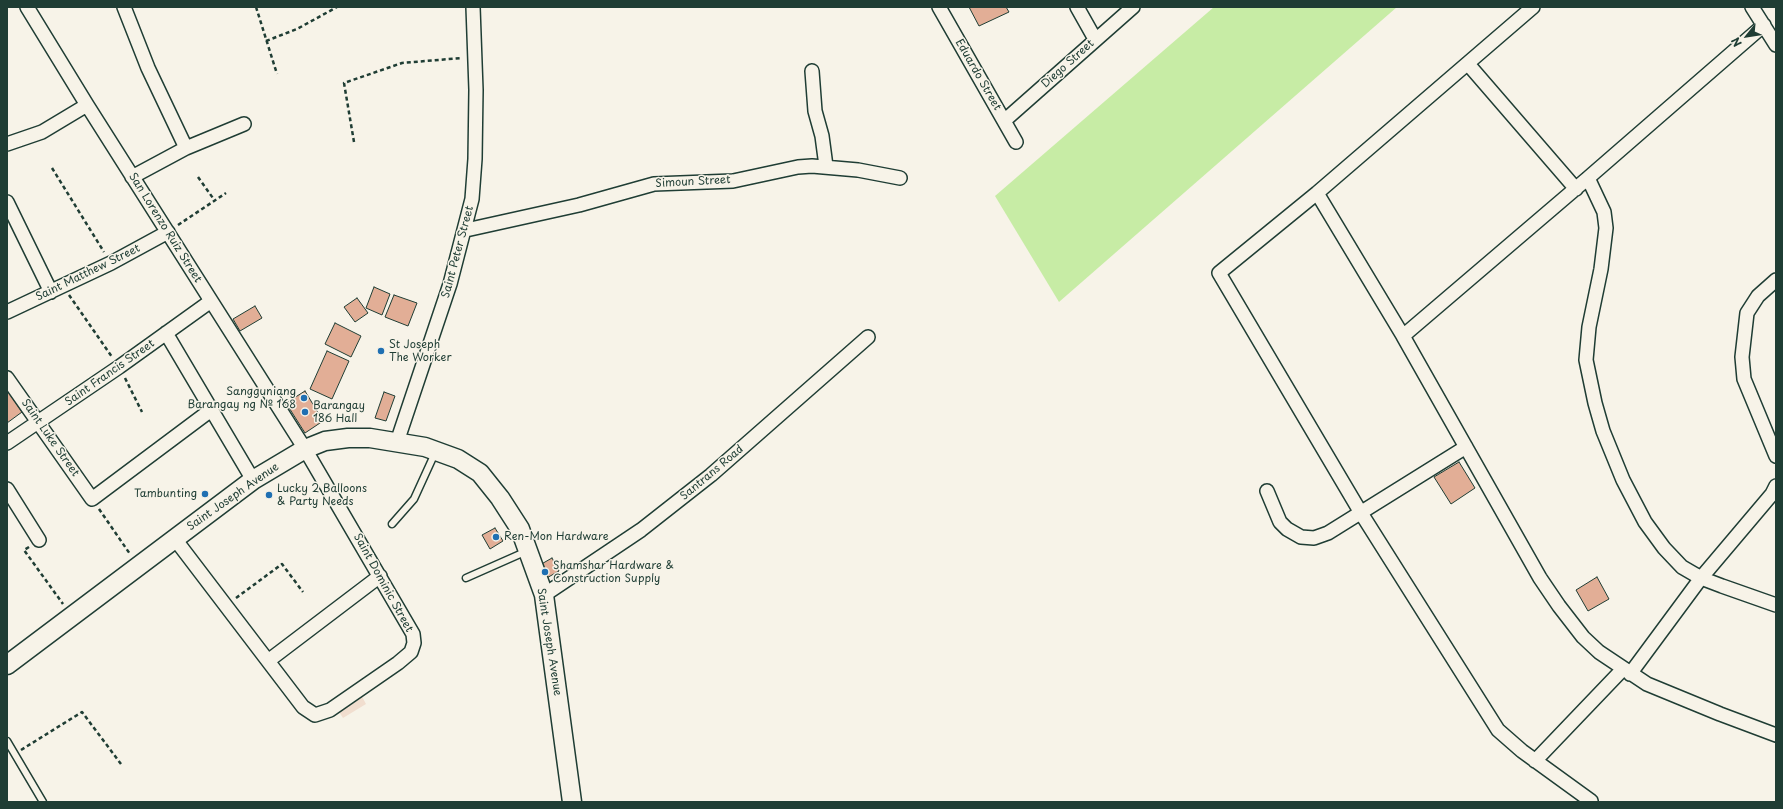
<!DOCTYPE html>
<html>
<head>
<meta charset="utf-8">
<style>
  body { margin:0 }
  #map { position:relative; width:1783px; height:809px; overflow:hidden; background:#f7f3e8; font-family:"Playpen Sans",sans-serif }
  canvas { display:block }
  .frame { position:absolute; inset:0; border:8px solid #1f3d34; pointer-events:none }
  .north { position:absolute; left:1727px; top:16px; width:40px; height:40px; -webkit-text-stroke:3px #f7f3e8; paint-order:stroke; rotate:240deg; font-size:11px; font-weight:700; line-height:16px; text-align:center; color:#1f3d34 }
  .north::after { content:''; display:block; margin:auto; width:14px; height:18px; background:#1f3d34; clip-path:polygon(50% 0,100% 100%,50% 72%,0 100%) }
</style>
</head>
<body>
<div id="map">
<canvas width="1783" height="809"></canvas>
<div class="frame"></div>
<div class="north">N</div>
</div>
<script>
const context = document.querySelector('canvas').getContext('2d');
context.lineJoin = 'round';
function fillPath(path, color) { context.fillStyle = color; context.fill(path, 'evenodd'); }
const toPath = rows => new Path2D(rows.map(r => 'M' + r).join(''));
function strokePath(path, color, width, dash) { context.strokeStyle = color; context.lineWidth = width; context.lineCap = dash ? 'butt' : 'round'; context.setLineDash(dash || []); context.stroke(path); }
function write(font, color, halo, rows, align = 'center') {
  context.font = font + ' "Playpen Sans",sans-serif'; context.lineWidth = 3; context.setLineDash([]); context.textBaseline = 'middle'; context.strokeStyle = halo; context.fillStyle = color; for (const [text, x, y, turn = 0] of rows) {
    context.save(); context.translate(x, y); context.rotate((+turn || 0) * Math.PI / 180); context.textAlign = isNaN(turn) ? turn : align; if (halo) context.strokeText(text, 0, 0); context.fillText(text, 0, 0); context.restore();
  }
}
fillPath(toPath([
  [359,691,366,704,343,718,336,707]
]), '#f1decf');
fillPath(toPath([
  [1214,7,1397,7,1059,302,995,196]
]), '#c7eca5');
const building = toPath([
  [969,7,1006,7,1009,12,979,26,969,7],
  [374,287,390,294,382,315,366,308,374,287],
  [394,295,417,303,408,326,385,317,394,295],
  [357,298,368,313,355,322,344,307,357,298],
  [255,306,262,318,240,331,233,319,255,306],
  [335,323,361,336,351,357,325,344,335,323],
  [327,351,349,361,332,399,310,389,327,351],
  [7,390,22,412,7,423,7,390],
  [305,391,323,421,305,433,286,403,305,391],
  [384,392,395,396,386,421,375,418,384,392],
  [1459,462,1475,488,1451,504,1434,477,1459,462],
  [495,528,503,541,490,549,482,535,495,528],
  [552,558,559,571,545,579,538,566,552,558],
  [1597,577,1609,599,1588,611,1576,590,1597,577]
]);
fillPath(building, '#e2ae96');
strokePath(building, '#1f3d34', 1);
const lane = toPath([
  [392,524,414,499,435,453],
  [466,578,527,551],
  [7,741,43,802]
]);
const street = toPath([
  [27,7,87,105,305,449,413,634,414,643,411,652,398,663,330,710,315,715,303,707,175,539],
  [124,7,148,68,186,148],
  [939,7,1016,142],
  [1077,7,1095,39],
  [1533,7,1317,193,1219,273,1361,513,1498,730,1522,751,1591,801],
  [1752,7,1776,45],
  [1468,64,1576,189],
  [812,71,815,111,822,136,826,166],
  [1004,121,1133,7],
  [7,144,42,132,87,105],
  [132,177,186,148,244,124],
  [1588,178,1604,212,1606,228,1601,269,1589,327,1586,360,1595,403,1603,431,1623,480,1645,522,1664,548,1682,567,1701,578,1722,586,1776,605],
  [1317,193,1403,336,1540,578,1559,606,1583,637,1599,652,1647,684,1720,714,1776,735],
  [7,202,51,292],
  [466,230,579,205,654,184,733,181,798,167,812,166,858,170,900,178],
  [1776,280,1758,296,1747,313,1742,357,1744,379,1776,456],
  [7,312,111,263,168,232],
  [166,333,253,480],
  [1403,336,1588,178,1764,25],
  [7,378,92,499,211,410],
  [397,442,450,284,472,199,475,159,476,90,473,7],
  [7,443,119,367,211,301],
  [7,489,39,540],
  [1267,491,1280,522,1287,529,1301,537,1314,538,1328,533,1466,447],
  [544,595,641,530,711,475,868,337],
  [268,661,380,576],
  [1630,674,1701,578,1772,494,1776,486],
  [1535,761,1623,669]
]);
const secondary = toPath([
  [7,665,253,480,305,449,325,441,348,438,370,438,425,447,458,459,480,473,500,498,520,529,544,595,572,802]
]);
strokePath(lane, '#1f3d34', 9);
strokePath(street, '#1f3d34', 16);
strokePath(secondary, '#1f3d34', 21);
strokePath(toPath([
  [256,7,277,74],
  [266,41,297,29,337,7],
  [354,142,344,83,402,63,462,58],
  [52,168,104,252],
  [198,177,215,201],
  [178,225,226,193],
  [69,295,112,357],
  [125,378,142,412],
  [99,509,130,554],
  [29,547,24,550,63,604],
  [236,598,282,564,303,592],
  [21,750,82,712,121,764]
]), '#1f3d34', 2.5, [4, 3]);
strokePath(lane, '#f7f3e8', 6);
strokePath(street, '#f7f3e8', 13);
strokePath(secondary, '#f7f3e8', 18);
for (const [x, y, r, color] of [
  [381,351,4,"#1f6fb2"],
  [304,398,4,"#1f6fb2"],
  [305,412,4,"#1f6fb2"],
  [205,494,4,"#1f6fb2"],
  [269,495,4,"#1f6fb2"],
  [496,537,4,"#1f6fb2"],
  [545,572,4,"#1f6fb2"]
]) { const dot = new Path2D(); dot.arc(x, y, r, 0, 2 * Math.PI); context.fillStyle = color; context.fill(dot); strokePath(dot, '#f7f3e8', 1.5); }
write('11px', '#1f3d34', '#f7f3e8', [
  ["Diego Street",1068,64,-42],
  ["Eduardo Street",978,75,60],
  ["Simoun Street",693,182,-3],
  ["San Lorenzo Ruiz Street",165,228,58],
  ["Saint Peter Street",458,252,-75],
  ["Saint Matthew Street",88,273,-26],
  ["Saint Francis Street",110,373,-35],
  ["Saint Luke Street",50,438,55],
  ["Santrans Road",712,473,-40],
  ["Saint Joseph Avenue",233,497,-35],
  ["Saint Dominic Street",383,583,61],
  ["Saint Joseph Avenue",549,642,81]
]);
write('11px', '#1f3d34', '#f7f3e8', [
  ["St Joseph",389,345],
  ["The Worker",389,358],
  ["Sangguniang",296,392,"right"],
  ["Barangay ng № 168",296,405,"right"],
  ["Barangay",313,406],
  ["186 Hall",313,419],
  ["Lucky 2 Balloons",277,489],
  ["& Party Needs",277,502],
  ["Tambunting",197,494,"right"],
  ["Ren-Mon Hardware",504,537],
  ["Shamshar Hardware &",553,566],
  ["Construction Supply",553,579]
], 'left');
</script>
</body>
</html>
